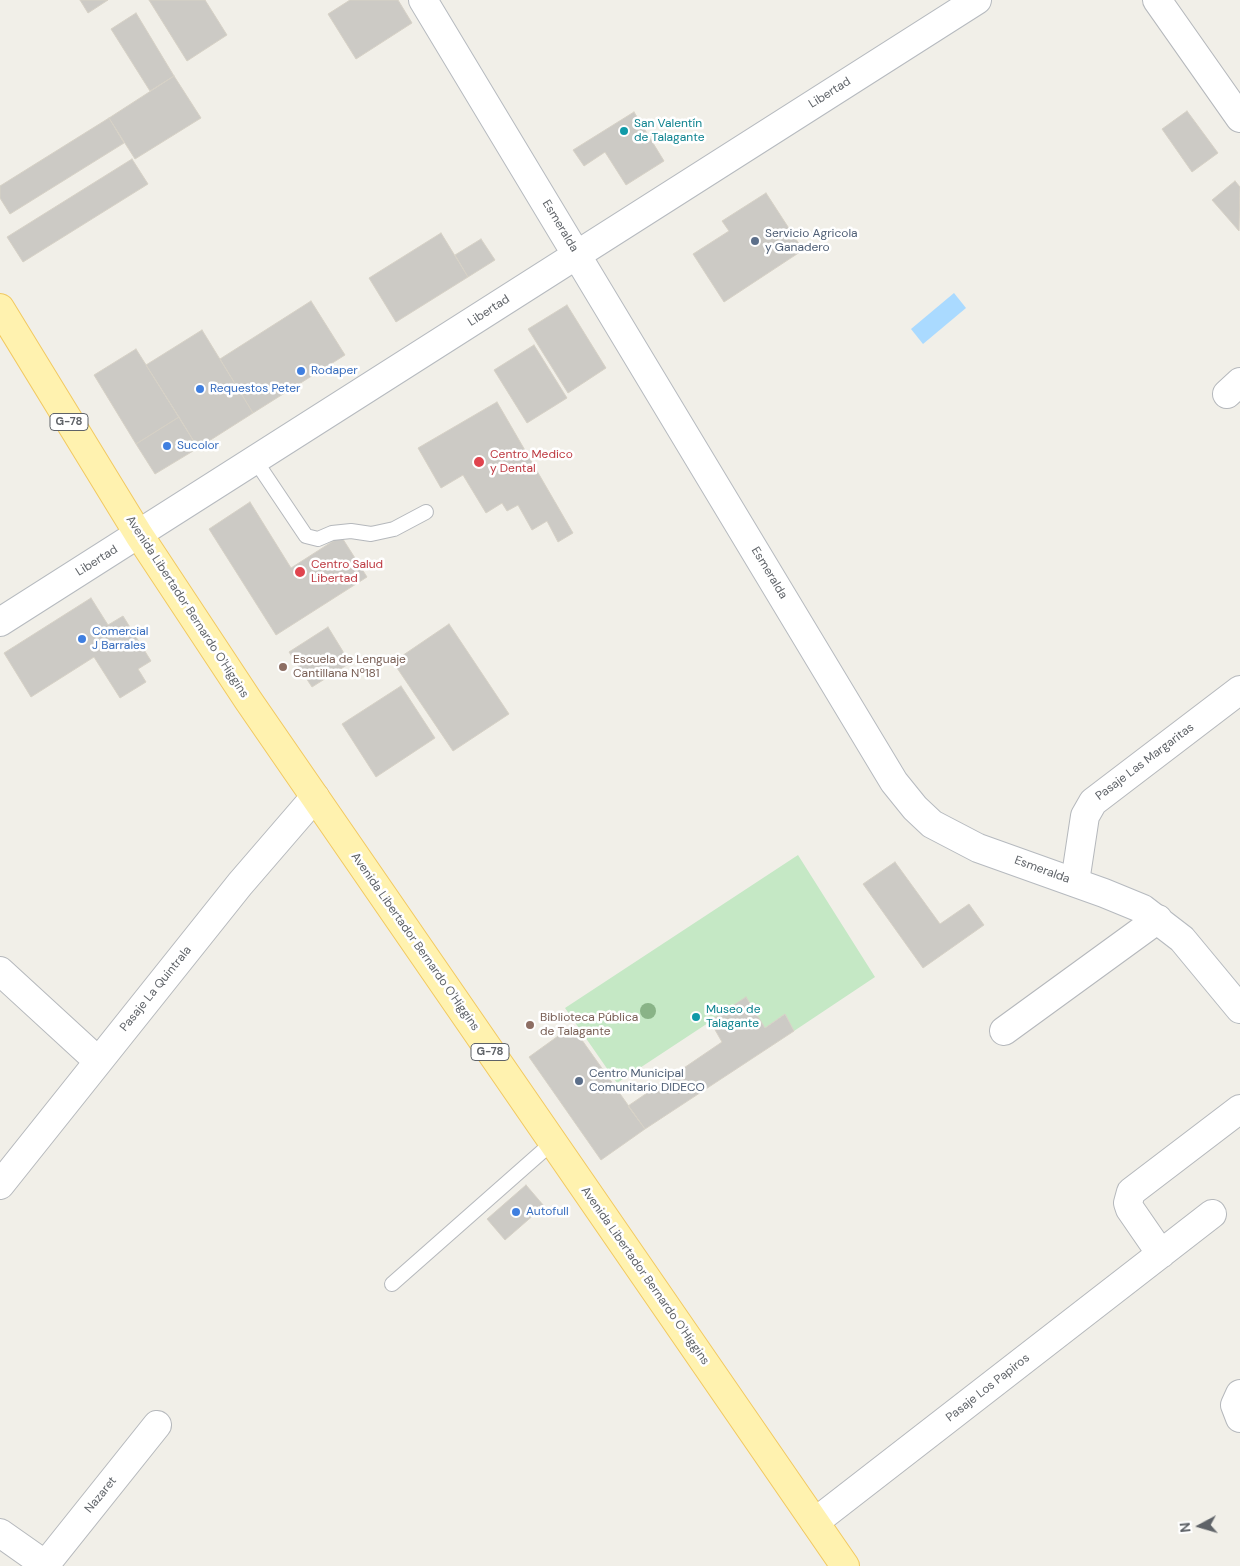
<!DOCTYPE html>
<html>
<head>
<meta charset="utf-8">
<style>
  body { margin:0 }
  #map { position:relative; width:1240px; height:1566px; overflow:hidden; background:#f1efe8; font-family:"DM Sans",sans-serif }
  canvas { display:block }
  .north { position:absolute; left:1175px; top:1501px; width:50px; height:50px; -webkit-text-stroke:4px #fff; paint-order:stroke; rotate:264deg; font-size:14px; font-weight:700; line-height:20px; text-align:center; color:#5f6368 }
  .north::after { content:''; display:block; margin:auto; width:18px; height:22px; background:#5f6368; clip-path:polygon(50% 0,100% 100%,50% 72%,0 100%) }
</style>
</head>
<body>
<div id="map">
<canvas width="1240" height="1566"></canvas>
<div class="north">N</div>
</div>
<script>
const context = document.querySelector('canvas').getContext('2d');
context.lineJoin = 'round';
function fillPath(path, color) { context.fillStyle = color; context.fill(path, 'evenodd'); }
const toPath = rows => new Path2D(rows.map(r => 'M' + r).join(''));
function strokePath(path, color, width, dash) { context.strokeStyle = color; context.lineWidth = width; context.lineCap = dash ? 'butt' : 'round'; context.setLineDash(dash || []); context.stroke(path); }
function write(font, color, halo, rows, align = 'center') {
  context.font = font + ' "DM Sans",sans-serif'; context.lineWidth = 5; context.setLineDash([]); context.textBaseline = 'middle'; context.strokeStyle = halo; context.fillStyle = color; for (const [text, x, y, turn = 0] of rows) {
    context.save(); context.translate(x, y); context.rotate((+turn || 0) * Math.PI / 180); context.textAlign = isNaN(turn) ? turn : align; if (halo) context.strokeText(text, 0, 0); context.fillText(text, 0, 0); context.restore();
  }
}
fillPath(toPath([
  [798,855,875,977,794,1031,785,1014,765,1028,746,998,617,1083,565,1008]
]), '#c5e8c5');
fillPath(toPath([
  [954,293,966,308,923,344,911,329]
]), '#aadaff');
const building = toPath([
  [80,0,108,0,88,13,80,0],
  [149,0,205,0,227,35,187,61,149,0],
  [350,0,398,0,412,23,356,59,328,14,350,0],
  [136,13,174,76,150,91,111,29,136,13],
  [174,76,201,118,135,159,109,118,174,76],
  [1187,111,1218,153,1192,172,1162,129,1187,111],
  [634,112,664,161,626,185,605,152,584,166,573,150,634,112],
  [109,118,124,143,10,214,0,198,0,186,109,118],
  [132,159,148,184,23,262,7,237,132,159],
  [1235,181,1240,187,1239,231,1212,200,1235,181],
  [766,193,803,250,724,302,693,254,729,231,722,221,766,193],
  [441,233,468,277,396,322,369,278,441,233],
  [481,239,495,260,468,277,455,255,481,239],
  [311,301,345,355,253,413,220,359,311,301],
  [567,305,606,368,568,393,528,329,567,305],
  [202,330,253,413,198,448,146,365,202,330],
  [534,345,567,398,527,423,494,370,534,345],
  [136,349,179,417,136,444,94,375,136,349],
  [497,402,573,533,558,542,547,521,532,530,518,505,507,511,502,503,486,513,463,475,441,488,418,448,497,402],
  [179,417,198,448,155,474,136,444,179,417],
  [250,502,291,568,341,536,367,577,276,635,209,529,250,502],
  [91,598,108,625,123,616,151,661,138,669,146,682,120,698,94,657,31,697,4,653,91,598],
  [449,624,509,714,453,751,393,662,449,624],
  [328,627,350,663,312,687,289,652,328,627],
  [401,686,435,738,376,777,342,724,401,686],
  [895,862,940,924,969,904,984,925,923,968,863,884,895,862],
  [746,997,765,1028,785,1014,794,1031,645,1129,628,1106,722,1042,710,1021,746,997],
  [572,1026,645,1129,601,1160,529,1057,572,1026],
  [526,1185,544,1206,505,1240,487,1219,526,1185]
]);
fillPath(building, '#cccac5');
strokePath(building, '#d6d1c6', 1);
const lane = toPath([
  [255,460,306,536,318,539,332,533,351,531,371,534,394,529,426,512],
  [392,1284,553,1142]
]);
const street = toPath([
  [1157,0,1240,118],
  [1227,394,1240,382],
  [1075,882,1085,816,1093,802,1240,690],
  [0,971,98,1061],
  [1004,1031,1158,919],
  [0,1185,240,884,315,797],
  [1161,1254,1130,1209,1128,1203,1131,1192,1240,1109],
  [1240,1394,1235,1405,1240,1418],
  [815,1522,1212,1214],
  [0,1533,47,1566],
  [46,1564,157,1425]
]);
const secondary = toPath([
  [423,0,894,782,915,808,932,824,978,848,1104,893,1143,909,1182,939,1240,1009],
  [0,622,977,0]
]);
const primary = toPath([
  [0,308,139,535,248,700,845,1566]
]);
strokePath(lane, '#b5b8bc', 16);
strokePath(street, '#b5b8bc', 30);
strokePath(secondary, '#b6babf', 30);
strokePath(primary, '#f2c960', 30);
strokePath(lane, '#fff', 14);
strokePath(street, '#fff', 28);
strokePath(secondary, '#fff', 28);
strokePath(primary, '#fff2af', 28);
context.fillStyle = '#89b387';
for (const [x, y] of [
  [648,1011]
]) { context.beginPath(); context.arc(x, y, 8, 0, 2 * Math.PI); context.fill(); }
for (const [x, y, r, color] of [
  [624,131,5,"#0f9aa8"],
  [755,241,5,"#5c6f8a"],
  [301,371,5,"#3f7fe0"],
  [200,389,5,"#3f7fe0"],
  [167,446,5,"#3f7fe0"],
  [479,462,6,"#e0444e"],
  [300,572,6,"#e0444e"],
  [82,639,5,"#3f7fe0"],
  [283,667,5,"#8d6e63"],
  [696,1017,5,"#0f9aa8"],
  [530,1025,5,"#8d6e63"],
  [579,1081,5,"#5c6f8a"],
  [516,1212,5,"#3f7fe0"]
]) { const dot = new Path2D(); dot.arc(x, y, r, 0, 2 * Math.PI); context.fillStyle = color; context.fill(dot); strokePath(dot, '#fff', 2); }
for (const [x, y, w] of [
  [69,422,38],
  [490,1052,38]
]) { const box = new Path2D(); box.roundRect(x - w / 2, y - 8.5, w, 17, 4); context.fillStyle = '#fff'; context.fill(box); strokePath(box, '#5f6368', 1); }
write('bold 11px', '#5f6368', null, [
  ["G-78",69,422],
  ["G-78",490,1052]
]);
write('12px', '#5f6368', '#fff', [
  ["Libertad",830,93,-32],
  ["Esmeralda",560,226,59],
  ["Libertad",489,311,-33],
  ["Libertad",97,561,-32],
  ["Esmeralda",769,573,59],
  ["Avenida Libertador Bernardo O'Higgins",187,607,57],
  ["Pasaje Las Margaritas",1145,762,-37],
  ["Esmeralda",1042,870,20],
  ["Avenida Libertador Bernardo O'Higgins",415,942,55],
  ["Pasaje La Quintrala",156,989,-51],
  ["Avenida Libertador Bernardo O'Higgins",645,1276,55],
  ["Pasaje Los Papiros",988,1388,-38],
  ["Nazaret",101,1495,-51]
]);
write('12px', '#0d838f', '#fff', [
  ["San Valentín",634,124],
  ["de Talagante",634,138],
  ["Museo de",706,1010],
  ["Talagante",706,1024]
], 'left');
write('12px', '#4e5e75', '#fff', [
  ["Servicio Agricola",765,234],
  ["y Ganadero",765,248],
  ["Centro Municipal",589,1074],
  ["Comunitario DIDECO",589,1088]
], 'left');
write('12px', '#366cbe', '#fff', [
  ["Rodaper",311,371],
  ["Requestos Peter",210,389],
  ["Sucolor",177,446],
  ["Comercial",92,632],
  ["J Barrales",92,646],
  ["Autofull",526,1212]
], 'left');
write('12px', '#be3a42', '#fff', [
  ["Centro Medico",490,455],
  ["y Dental",490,469],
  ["Centro Salud",311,565],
  ["Libertad",311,579]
], 'left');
write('12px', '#785e54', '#fff', [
  ["Escuela de Lenguaje",293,660],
  ["Cantillana Nº181",293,674],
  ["Biblioteca Pública",540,1018],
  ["de Talagante",540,1032]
], 'left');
</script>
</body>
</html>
